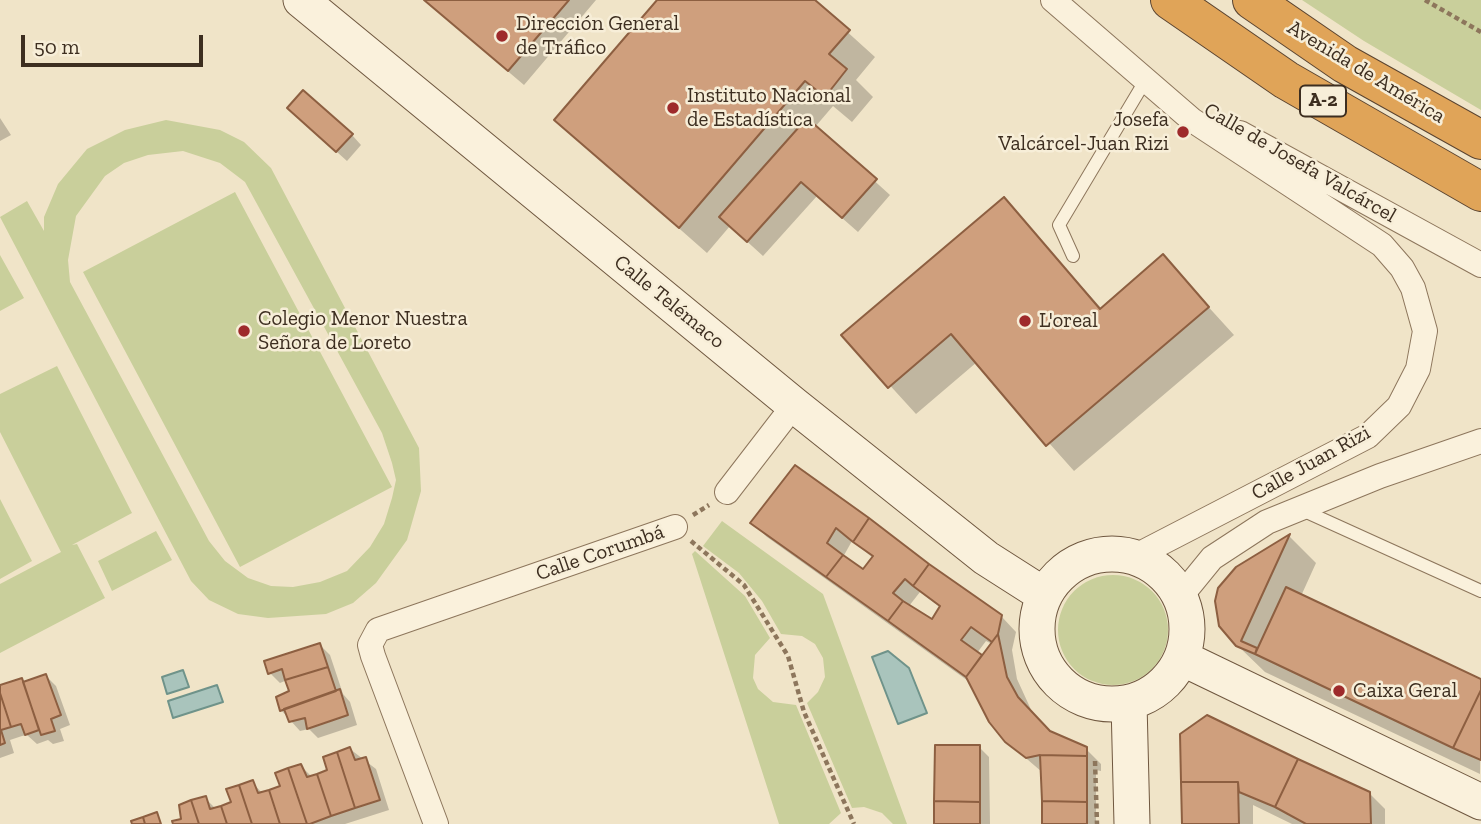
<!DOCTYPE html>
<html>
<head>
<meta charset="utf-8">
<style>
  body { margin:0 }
  #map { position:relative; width:1481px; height:824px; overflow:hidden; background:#f0e4c8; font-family:"Zilla Slab",serif }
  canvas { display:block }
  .scale { position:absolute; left:21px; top:35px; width:182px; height:32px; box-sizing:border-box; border:4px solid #3d2e20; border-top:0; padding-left:9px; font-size:21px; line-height:24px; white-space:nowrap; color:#3d2e20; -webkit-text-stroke:5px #f7eed8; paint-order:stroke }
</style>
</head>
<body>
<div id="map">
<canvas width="1481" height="824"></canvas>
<div class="scale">50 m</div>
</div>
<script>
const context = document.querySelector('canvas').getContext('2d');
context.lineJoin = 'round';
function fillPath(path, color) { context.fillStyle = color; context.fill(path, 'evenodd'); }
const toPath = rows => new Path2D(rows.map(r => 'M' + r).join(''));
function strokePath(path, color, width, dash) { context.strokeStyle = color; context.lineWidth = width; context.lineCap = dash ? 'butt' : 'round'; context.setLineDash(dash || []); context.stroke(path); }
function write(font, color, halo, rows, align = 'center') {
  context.font = font + ' "Zilla Slab",serif'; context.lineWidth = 5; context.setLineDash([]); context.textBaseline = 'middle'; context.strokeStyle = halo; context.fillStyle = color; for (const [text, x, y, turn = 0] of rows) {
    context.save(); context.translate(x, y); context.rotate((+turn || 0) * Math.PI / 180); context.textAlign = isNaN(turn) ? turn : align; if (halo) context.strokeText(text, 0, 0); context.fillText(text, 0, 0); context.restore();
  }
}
fillPath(toPath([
  [1302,0,1481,0,1481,110,1364,41],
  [166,120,220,130,244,142,271,168,419,448,421,491,407,540,376,583,353,603,326,614,268,618,238,614,209,600,191,581,0,217,27,201,44,231,44,217,58,184,87,149,125,130],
  [183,151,220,163,245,182,382,433,392,463,396,480,392,498,384,524,370,547,347,571,320,582,293,587,271,586,248,578,225,561,209,541,70,282,68,260,76,216,105,176,124,163,148,155],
  [235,192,392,487,240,567,83,272],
  [0,255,24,298,0,311],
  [57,366,132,513,72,545,77,544,105,598,0,653,0,584,61,552,0,432,0,394],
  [0,499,32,561,0,579],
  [722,521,823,594,907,824,893,824,882,813,864,807,852,808,807,703,818,692,825,677,823,658,815,644,802,636,781,634,762,601,739,573,703,546],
  [156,531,172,560,112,591,98,561],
  [695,551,745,596,770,638,755,655,753,678,758,689,773,702,796,705,841,813,829,824,779,824,692,554],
  '1058 630a55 55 0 1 1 110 0a55 55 0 1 1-110 0Z'
]), '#c9cf9b');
const water = toPath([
  [888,651,909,668,927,713,898,724,872,657,888,651],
  [183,670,189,687,167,694,162,677,183,670],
  [217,685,223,702,173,718,168,701,217,685]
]);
fillPath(water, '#a9c4bc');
strokePath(water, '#6f938a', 2);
fillPath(toPath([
  [424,0,596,0,524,85],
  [659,0,812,0,875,57,856,80,873,97,852,122,833,106,815,127,890,195,858,232,817,196,763,256,730,226,707,253,556,120],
  [0,118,11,135,0,141],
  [299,118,352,135,361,145,347,161],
  [1003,199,1102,309,1163,257,1234,335,1074,471,977,362,916,414,844,335],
  [796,467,1001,616,1016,632,1012,650,1017,679,1033,714,1050,733,1086,749,1101,764,1101,771,1096,770,1096,824,1042,824,1042,772,1006,741,971,683,767,537,752,523],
  [852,541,873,558,863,572,843,557],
  [920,592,941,608,933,621,909,606],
  [986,641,992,644,982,657,977,653],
  [1290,537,1316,563,1301,596,1481,681,1480,774,1265,672,1237,645,1237,568],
  [320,645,330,655,343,694,350,702,357,725,318,738,309,729,300,731,281,710,291,692,287,680,280,683,270,673],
  [46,676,56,686,70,725,60,729,64,741,53,744,48,740,37,744,27,735,22,736,10,740,14,753,0,758,0,763,0,687,21,680,25,684],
  [1182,735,1369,793,1385,809,1385,824,1292,824,1253,805,1253,824,1183,824],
  [979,747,989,757,990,824,937,824],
  [350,749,376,769,389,810,345,824,171,824,183,820,205,798,215,808,234,803,252,782,263,794,282,788,301,766,312,777,330,771]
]), '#0003');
const building = toPath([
  [424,0,569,0,508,71,424,0],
  [657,0,815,0,850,30,829,54,847,69,825,97,805,81,679,228,554,120,657,0],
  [303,90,353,134,336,152,287,108,303,90],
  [807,118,877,179,842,218,801,182,747,242,719,217,807,118],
  [1004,197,1100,309,1163,254,1209,307,1046,446,951,334,888,388,841,335,1004,197],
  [795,465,869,518,853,542,836,528,827,543,843,555,826,577,750,523,795,465],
  [869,518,929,564,913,586,905,579,893,593,903,601,888,621,826,577,843,555,863,569,873,556,853,542,869,518],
  [1290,534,1241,641,1257,648,1255,654,1236,646,1219,626,1215,601,1218,588,1236,567,1290,534],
  [929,564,1002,615,998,634,992,642,971,627,961,640,982,655,966,677,888,621,903,601,932,619,940,606,913,586,929,564],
  [1286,587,1481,679,1481,690,1453,748,1255,654,1286,587],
  [998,634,1007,677,1018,697,1050,731,1087,747,1087,756,1040,755,1026,758,1005,742,989,722,966,677,998,634],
  [320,643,328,667,285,680,282,669,268,674,264,661,320,643],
  [328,667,336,691,280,711,276,697,289,691,285,680,328,667],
  [46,674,61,715,51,719,55,731,41,735,23,682,46,674],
  [22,678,39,730,25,735,21,724,11,727,0,693,0,685,22,678],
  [340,689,348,715,307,729,305,718,289,722,284,709,340,689],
  [1481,690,1481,760,1453,748,1481,690],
  [0,693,11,727,1,730,5,743,0,745,0,693],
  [1207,715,1298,759,1275,807,1239,792,1238,782,1181,782,1180,734,1207,715],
  [935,745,980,745,980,802,934,801,935,745],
  [350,747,355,760,366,757,380,800,355,808,337,752,350,747],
  [337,752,355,808,331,816,317,774,327,770,323,757,337,752],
  [1040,755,1087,756,1087,802,1042,801,1040,755],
  [1298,759,1370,792,1371,824,1306,824,1275,807,1298,759],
  [301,764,307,777,317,774,331,816,310,824,307,824,288,768,301,764],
  [288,768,307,824,280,824,269,790,280,786,275,773,288,768],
  [253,780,258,793,269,790,280,824,252,824,239,785,253,780],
  [1181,782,1238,782,1239,824,1182,824,1181,782],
  [239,785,252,824,227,824,221,806,231,802,226,789,239,785],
  [206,796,210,809,221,806,227,824,199,824,191,800,206,796],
  [191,800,199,824,173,824,172,821,181,819,179,805,191,800],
  [934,801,980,802,980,824,934,824,934,801],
  [1042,801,1087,802,1087,824,1042,824,1042,801],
  [157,812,161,824,145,824,143,817,157,812],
  [143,817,145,824,132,824,131,821,143,817]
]);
fillPath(building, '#cf9f7d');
strokePath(building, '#8d5f41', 2);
const lane = toPath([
  [1073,256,1059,225,1145,81],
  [1300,509,1481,591]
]);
const street = toPath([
  [1053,0,1192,120,1382,245,1402,268,1413,288,1425,331,1418,369,1399,406,1368,436,1134,557],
  [1240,133,1481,265],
  [727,492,794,405],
  [1181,596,1212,558,1267,522,1380,476,1481,441],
  [436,824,373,656,370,645,378,630,675,527]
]);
const secondary = toPath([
  [301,0,794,405,986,558,1044,595],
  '1037 629a75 75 0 1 1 150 0a75 75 0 1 1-150 0Z',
  [1182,658,1481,802],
  [1129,703,1132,824]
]);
const highway = toPath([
  [1170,0,1286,80,1481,192],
  [1252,0,1345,64,1481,140]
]);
strokePath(lane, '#8d765c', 14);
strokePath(street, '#8d765c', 26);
strokePath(secondary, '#6f573f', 37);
strokePath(highway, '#5b4430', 40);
strokePath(toPath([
  [1425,0,1481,32],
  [693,515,709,505],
  [691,541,744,585,788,656,804,712,854,824],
  [1095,761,1097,824]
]), '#8d765c', 4.5, [5, 3.5]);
strokePath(lane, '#faf1dc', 12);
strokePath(street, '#faf1dc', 24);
strokePath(secondary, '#faf1dc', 35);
strokePath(highway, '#e0a458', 38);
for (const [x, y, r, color] of [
  [502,36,7,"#9e2a2b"],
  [673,108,7,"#9e2a2b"],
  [1183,132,7,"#9e2a2b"],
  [1025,321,7,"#9e2a2b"],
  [244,331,7,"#9e2a2b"],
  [1339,691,7,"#9e2a2b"]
]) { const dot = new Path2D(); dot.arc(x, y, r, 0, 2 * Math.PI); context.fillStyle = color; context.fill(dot); strokePath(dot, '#f7eed8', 2.5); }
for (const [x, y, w] of [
  [1323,101,46]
]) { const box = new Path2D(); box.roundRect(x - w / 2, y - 15.5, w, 31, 5); context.fillStyle = '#f7eed8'; context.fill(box); strokePath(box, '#3d2e20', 2); }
write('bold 19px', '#3d2e20', null, [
  ["A-2",1323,101]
]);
write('21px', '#3d2e20', '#f7eed8', [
  ["Dirección General",516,24],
  ["de Tráfico",516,48],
  ["Instituto Nacional",687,96],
  ["de Estadística",687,120],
  ["Josefa",1169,120,"right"],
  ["Valcárcel-Juan Rizi",1169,144,"right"],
  ["Colegio Menor Nuestra",258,319],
  ["Señora de Loreto",258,343],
  ["L'oreal",1039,321],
  ["Caixa Geral",1353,691]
], 'left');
write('21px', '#3d2e20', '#f7eed8', [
  ["Avenida de América",1366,72,31],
  ["Calle de Josefa Valcárcel",1300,163,30],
  ["Calle Telémaco",669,302,39],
  ["Calle Juan Rizi",1311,463,-29],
  ["Calle Corumbá",600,553,-19]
]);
</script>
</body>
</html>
